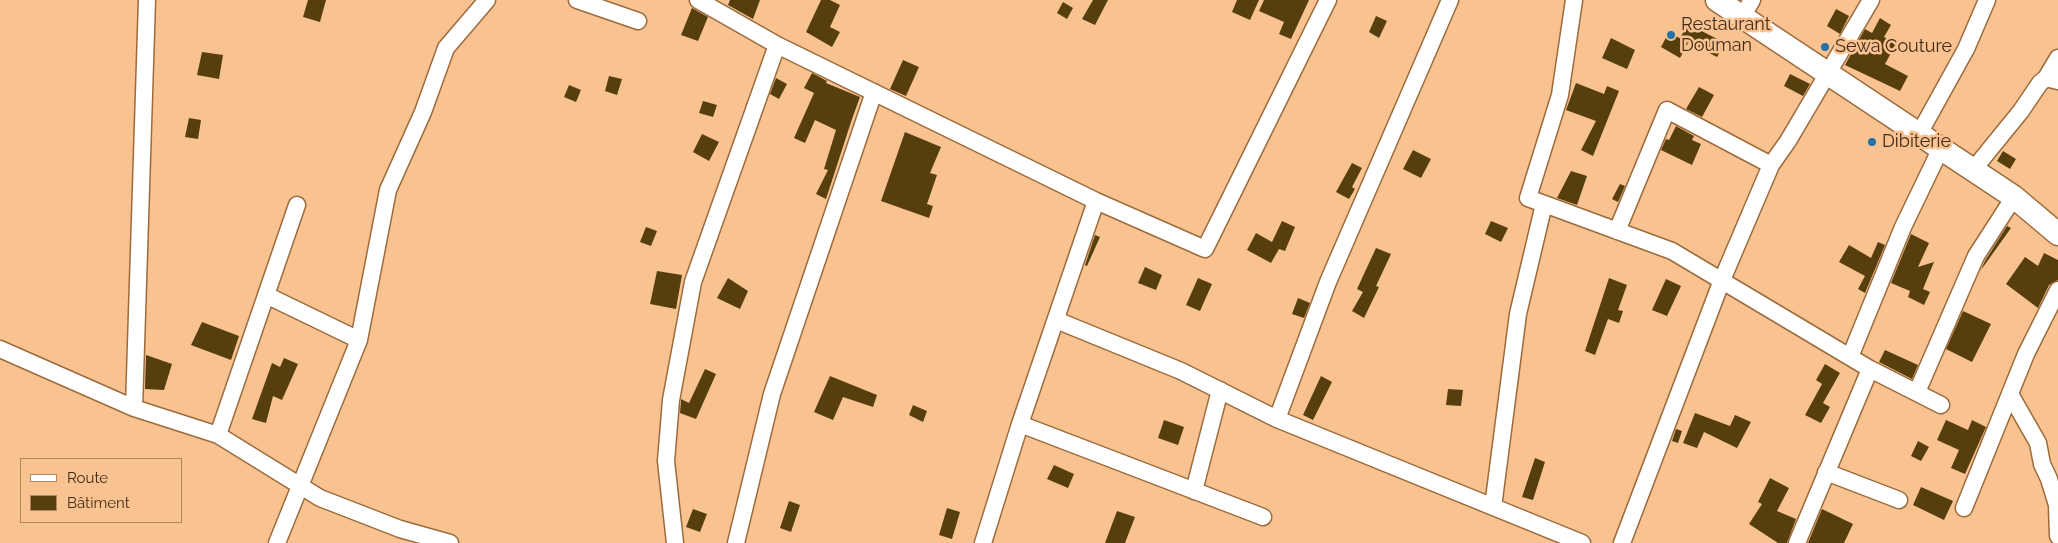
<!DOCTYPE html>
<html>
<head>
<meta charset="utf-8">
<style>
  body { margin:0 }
  #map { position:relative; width:2058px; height:543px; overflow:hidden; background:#f9c291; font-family:Raleway,sans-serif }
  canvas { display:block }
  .legend { position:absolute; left:20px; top:458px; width:162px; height:65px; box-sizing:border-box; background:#f9c291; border:1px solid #b08661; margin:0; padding:6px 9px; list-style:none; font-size:15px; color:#422c18 }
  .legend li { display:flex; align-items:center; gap:10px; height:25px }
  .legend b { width:25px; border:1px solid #b08661 }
</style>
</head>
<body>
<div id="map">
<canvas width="2058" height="543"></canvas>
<ul class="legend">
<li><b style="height:6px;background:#fff"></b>Route</li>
<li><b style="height:14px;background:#563f0c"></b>Bâtiment</li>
</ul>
</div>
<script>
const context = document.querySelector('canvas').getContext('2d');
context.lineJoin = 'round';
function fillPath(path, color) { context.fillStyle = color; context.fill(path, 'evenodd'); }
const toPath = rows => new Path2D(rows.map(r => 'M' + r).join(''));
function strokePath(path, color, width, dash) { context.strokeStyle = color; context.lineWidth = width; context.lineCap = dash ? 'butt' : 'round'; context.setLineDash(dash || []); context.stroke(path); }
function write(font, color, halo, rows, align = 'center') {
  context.font = font + ' Raleway,sans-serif'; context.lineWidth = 5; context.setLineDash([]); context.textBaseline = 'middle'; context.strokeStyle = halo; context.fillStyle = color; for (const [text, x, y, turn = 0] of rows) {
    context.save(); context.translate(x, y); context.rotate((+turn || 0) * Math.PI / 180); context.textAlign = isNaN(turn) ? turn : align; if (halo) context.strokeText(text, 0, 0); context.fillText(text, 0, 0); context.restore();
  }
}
fillPath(toPath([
  [308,0,326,0,320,22,303,17],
  [730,0,760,0,753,19,728,5],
  [821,0,830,0,840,5,830,27,840,32,832,47,806,32],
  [1093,0,1108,0,1095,25,1082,19],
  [1237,0,1259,0,1250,20,1232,12],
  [1264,0,1309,0,1291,39,1279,34,1284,22,1259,11],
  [1063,2,1073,8,1067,19,1057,13],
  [692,8,708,17,698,41,681,35],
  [1836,9,1849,16,1840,34,1827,26],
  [1376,16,1387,21,1379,38,1369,32],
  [1880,18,1891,25,1884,37,1896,44,1885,64,1908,76,1900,91,1845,65,1865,29,1872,33],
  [1688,24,1725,43,1717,57,1680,38],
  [1669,32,1688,43,1680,58,1661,47],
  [1611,38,1635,50,1627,69,1602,58],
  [202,52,223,55,219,79,197,75],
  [903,60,919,67,906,96,890,89],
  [812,73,827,81,826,83,860,97,852,119,826,199,816,194,828,170,824,169,836,130,815,120,805,143,794,138,814,93,804,88],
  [1790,74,1810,84,1803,96,1784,86],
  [609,76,622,79,617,95,605,91],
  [776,78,787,84,779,99,770,94],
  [1576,83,1604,94,1607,86,1619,91,1593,156,1581,150,1596,121,1566,110],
  [569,85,581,90,576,102,564,97],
  [1699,87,1714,95,1702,117,1686,109],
  [703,101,717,105,713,117,699,113],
  [189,118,201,120,198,139,185,137],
  [1676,126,1692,135,1694,136,1692,140,1701,144,1692,165,1661,150,1666,139,1669,140],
  [905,132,941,147,930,173,937,175,927,204,933,206,929,218,881,201],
  [702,134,719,142,709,161,693,152],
  [1413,150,1431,159,1421,178,1403,169],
  [2003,151,2016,159,2010,169,1997,161],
  [1352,163,1362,168,1352,187,1355,189,1349,199,1336,192],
  [1571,171,1587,176,1577,205,1557,198],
  [1620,184,1625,186,1618,202,1612,199],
  [1282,221,1295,227,1285,251,1279,249,1271,263,1247,250,1256,233,1272,242],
  [1491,221,1508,228,1501,242,1485,234],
  [2007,226,2011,228,1981,270,1985,261],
  [646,227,657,231,651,246,640,242],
  [1911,234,1929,243,1918,267,1934,262,1923,289,1930,292,1924,305,1908,297,1910,291,1891,283],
  [1095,235,1100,237,1087,266,1085,265],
  [1878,242,1885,245,1865,293,1858,289,1865,276,1839,262,1849,245,1871,258],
  [1376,248,1391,254,1376,286,1379,287,1364,318,1352,311,1363,292,1357,289],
  [2044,253,2058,260,2058,280,2049,285,2038,308,2006,284,2025,257,2038,266],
  [1145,267,1162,275,1156,290,1138,283],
  [657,271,682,275,676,309,650,304],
  [728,278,748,291,740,309,717,298],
  [1198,278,1212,284,1200,311,1186,305],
  [1609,278,1627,285,1618,310,1623,311,1619,323,1608,319,1595,355,1585,351],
  [1666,279,1681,286,1667,316,1652,310],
  [1298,298,1310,303,1304,318,1292,314],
  [1963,311,1991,324,1972,362,1946,349],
  [202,322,239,336,231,360,191,345],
  [1885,350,1918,365,1912,379,1879,362],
  [146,355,172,364,164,390,145,389],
  [284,358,298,364,282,400,273,396,266,423,252,419,272,363,280,367],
  [1825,364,1840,373,1823,403,1830,407,1821,423,1805,415,1822,384,1816,380],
  [705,369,716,374,696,419,680,413,681,401,681,399,689,403],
  [830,376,877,395,873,407,843,397,833,420,814,412],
  [1321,376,1332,382,1313,420,1303,415],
  [1448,389,1463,390,1461,406,1446,405],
  [913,405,927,411,923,422,909,415],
  [1695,413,1730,426,1735,415,1751,422,1737,448,1704,432,1697,448,1683,443],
  [1164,420,1184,427,1178,445,1158,438],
  [1946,420,1968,430,1972,420,1986,427,1965,474,1951,468,1959,450,1937,440],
  [1676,429,1682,431,1678,443,1672,441],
  [1918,441,1929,447,1921,461,1911,456],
  [1535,458,1545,462,1533,500,1522,497],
  [1054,465,1074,474,1068,488,1047,479],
  [1770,478,1789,488,1777,511,1796,519,1787,543,1778,543,1749,524,1762,504,1758,502],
  [1921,487,1953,501,1944,520,1913,505],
  [789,501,800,505,791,532,780,528],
  [947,508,960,512,952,539,939,535],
  [693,509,707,514,700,532,686,527],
  [1822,509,1853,524,1844,543,1808,543],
  [1117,511,1135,517,1125,543,1105,543]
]), '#563f0c');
const street = toPath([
  [577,0,638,21],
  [698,0,777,45],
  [1574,0,1560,95,1528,198,1672,251,1870,369,1941,405],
  [1742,17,1752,0],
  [2046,78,2058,58],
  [1919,134,1966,49,1987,0],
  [1973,170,2021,111,2040,83,2046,78,2058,81],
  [1617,231,1667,110,1771,165],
  [266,295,359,340],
  [1056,320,1181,371,1277,419,1582,543],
  [0,349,134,408,218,435,320,498,400,529,450,543],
  [1850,357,1903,227,1941,148],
  [1917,392,1976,256,2014,197],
  [2010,394,2038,443,2042,464,2049,479,2057,505,2058,536],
  [134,408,147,0],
  [1277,419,1328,282,1450,0],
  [1020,424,1263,517],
  [218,435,297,205],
  [1826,472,1899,500],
  [1194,491,1220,390],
  [1493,507,1518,314,1544,204],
  [1964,508,2026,354,2058,290],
  [277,543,359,340,388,190,423,112,446,48,487,0],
  [675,543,666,461,671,400,693,282,777,45,1096,201,1205,249,1328,0],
  [736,543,772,394,874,92],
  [983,543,1020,424,1096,201],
  [1622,543,1722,280,1771,165,1788,141,1871,0],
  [1797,543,1870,369]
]);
const secondary = toPath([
  [1717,0,2014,197,2058,234]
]);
strokePath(street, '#9c6b3c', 19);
strokePath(secondary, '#9c6b3c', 25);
strokePath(street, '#fff', 16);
strokePath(secondary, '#fff', 22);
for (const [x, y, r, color] of [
  [1671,35,5,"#2772a5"],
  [1825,47,5,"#2772a5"],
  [1872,142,5,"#2772a5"]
]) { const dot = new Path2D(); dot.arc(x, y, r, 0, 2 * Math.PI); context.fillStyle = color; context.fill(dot); strokePath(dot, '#f9c291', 2); }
write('18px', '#422c18', '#f9c291', [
  ["Restaurant",1681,25],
  ["Douman",1681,46],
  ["Sewa Couture",1835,47],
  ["Dibiterie",1882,142]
], 'left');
</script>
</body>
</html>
